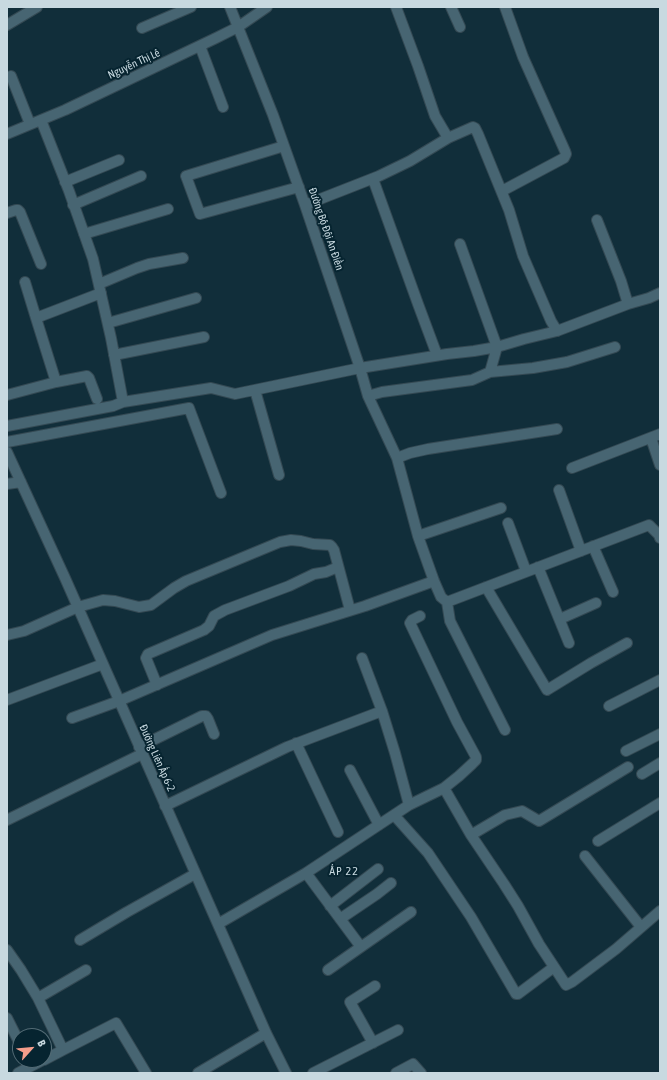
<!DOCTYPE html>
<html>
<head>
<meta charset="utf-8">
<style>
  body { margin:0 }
  #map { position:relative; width:667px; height:1080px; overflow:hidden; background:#112e3a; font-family:"Asap Condensed",sans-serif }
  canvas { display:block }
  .frame { position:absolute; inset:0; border:8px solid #c8d9e0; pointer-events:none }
  .north { position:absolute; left:12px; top:1028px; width:40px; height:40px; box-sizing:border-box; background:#062430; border:1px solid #546c76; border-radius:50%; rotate:63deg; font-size:11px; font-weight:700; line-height:16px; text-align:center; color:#c8d9e0 }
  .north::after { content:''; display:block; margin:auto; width:14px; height:18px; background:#f49d8b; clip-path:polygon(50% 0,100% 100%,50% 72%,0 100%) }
</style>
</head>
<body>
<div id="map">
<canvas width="667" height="1080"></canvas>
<div class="frame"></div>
<div class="north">B</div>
</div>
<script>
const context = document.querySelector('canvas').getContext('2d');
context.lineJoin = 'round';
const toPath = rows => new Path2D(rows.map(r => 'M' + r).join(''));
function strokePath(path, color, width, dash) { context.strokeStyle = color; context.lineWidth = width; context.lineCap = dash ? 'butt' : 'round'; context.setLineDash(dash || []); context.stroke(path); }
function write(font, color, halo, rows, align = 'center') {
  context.font = font + ' "Asap Condensed",sans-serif'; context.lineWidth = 4; context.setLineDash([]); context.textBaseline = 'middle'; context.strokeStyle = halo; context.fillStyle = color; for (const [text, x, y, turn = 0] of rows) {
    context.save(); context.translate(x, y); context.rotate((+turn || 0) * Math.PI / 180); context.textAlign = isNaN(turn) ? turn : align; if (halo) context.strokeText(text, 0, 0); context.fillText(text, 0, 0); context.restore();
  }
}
const minor = toPath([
  [230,7,273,115,305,205,360,368,368,396,397,458,418,536,434,581,441,597,447,602,649,525,659,535,660,538],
  [396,7,418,66,435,116,448,138,473,127,475,128,478,134,509,210,523,256,551,321,557,331],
  [451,7,460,27],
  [7,25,37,7],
  [142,28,191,7],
  [200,46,223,107],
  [11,76,30,124],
  [41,120,69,191,93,259,111,338,123,402],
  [7,134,65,110,216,38,238,27,267,7],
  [284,146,186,176,200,214,299,187],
  [373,179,418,304,437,355],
  [65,182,119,160],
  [502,191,564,158,566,154,565,151,523,57,505,7],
  [73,205,141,176],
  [305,205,379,176,410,161,448,138],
  [7,213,16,210,18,210,20,212,41,264],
  [597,220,621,281,628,304],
  [84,234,168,209],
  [25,282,36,318],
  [99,284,137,268,149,264,183,258],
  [108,323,196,298],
  [114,355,204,337],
  [490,372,533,368,567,362,615,347],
  [56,382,36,318,101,293],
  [255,390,279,475],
  [7,395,56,382,87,376,89,378,97,399],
  [368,396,382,392,472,380,490,372,497,347,460,244],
  [7,426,113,406,123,402,211,388,235,394,360,368,447,354,474,351,497,347,524,339,557,331,628,304,649,298,660,293],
  [651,438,660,465],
  [7,442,189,408,221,493],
  [7,452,65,578,247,990,266,1033,286,1073],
  [397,458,410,453,428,449,557,429],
  [572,468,660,434],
  [7,484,21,482],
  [559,490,581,551],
  [508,523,526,571],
  [418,536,501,508],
  [593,546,613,592],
  [538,567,569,643],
  [486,587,547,690,591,663,627,643],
  [447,602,450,621,505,730],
  [420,616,412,620,410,623,457,722,476,757,476,760,472,764,459,776,444,788],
  [560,619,596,603],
  [7,635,24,631,78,607,103,600,115,601,139,607,151,605,174,588,186,581,280,542,291,540,301,541,313,544,330,545,332,547,334,550,350,610],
  [157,685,146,658,148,654,204,630,209,626,214,616,225,610,289,586,314,574,326,572,338,567],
  [7,700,103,664],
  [609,706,660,680],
  [72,718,119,701,272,635,365,606,434,581],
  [296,743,338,832],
  [139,747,202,716,206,716,208,719,214,734],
  [626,751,660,734],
  [350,770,379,825],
  [642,774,660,763],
  [409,805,444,788,471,835,504,884,518,906,539,944,566,985,572,982,616,949,660,911],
  [165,806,287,747,382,711],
  [394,815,428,853,471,917,516,994,518,994,554,967],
  [7,820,142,754],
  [471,835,505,815,522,811,539,821,628,767],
  [598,841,660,803],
  [585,856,641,927],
  [306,873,361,947],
  [330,906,378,869],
  [340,919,377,894,391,883],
  [218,924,306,873,409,805,395,753,382,711,362,658],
  [80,940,127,912,195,874],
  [7,950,21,970,38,998,63,1050,44,1060],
  [328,970,411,912],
  [38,998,86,970],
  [7,1018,20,1044],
  [373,1043,350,1002,375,986],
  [63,1050,116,1023,146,1073],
  [18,1073,43,1060],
  [198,1073,266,1033],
  [313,1073,398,1030],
  [396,1073,413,1064,421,1073]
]);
strokePath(minor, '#344953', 12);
strokePath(minor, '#476572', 10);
write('11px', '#c8d9e0', '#062430', [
  ["Nguyễn Thị Lê",134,64,-25],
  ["Đường Bộ Đội An Điền",326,229,71],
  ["Đường Liên Ấp 6-2",157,758,66]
]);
context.letterSpacing = '1px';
write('12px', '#c8d9e0', '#062430', [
  ["ẤP 22",344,871]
]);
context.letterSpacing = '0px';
</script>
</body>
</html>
